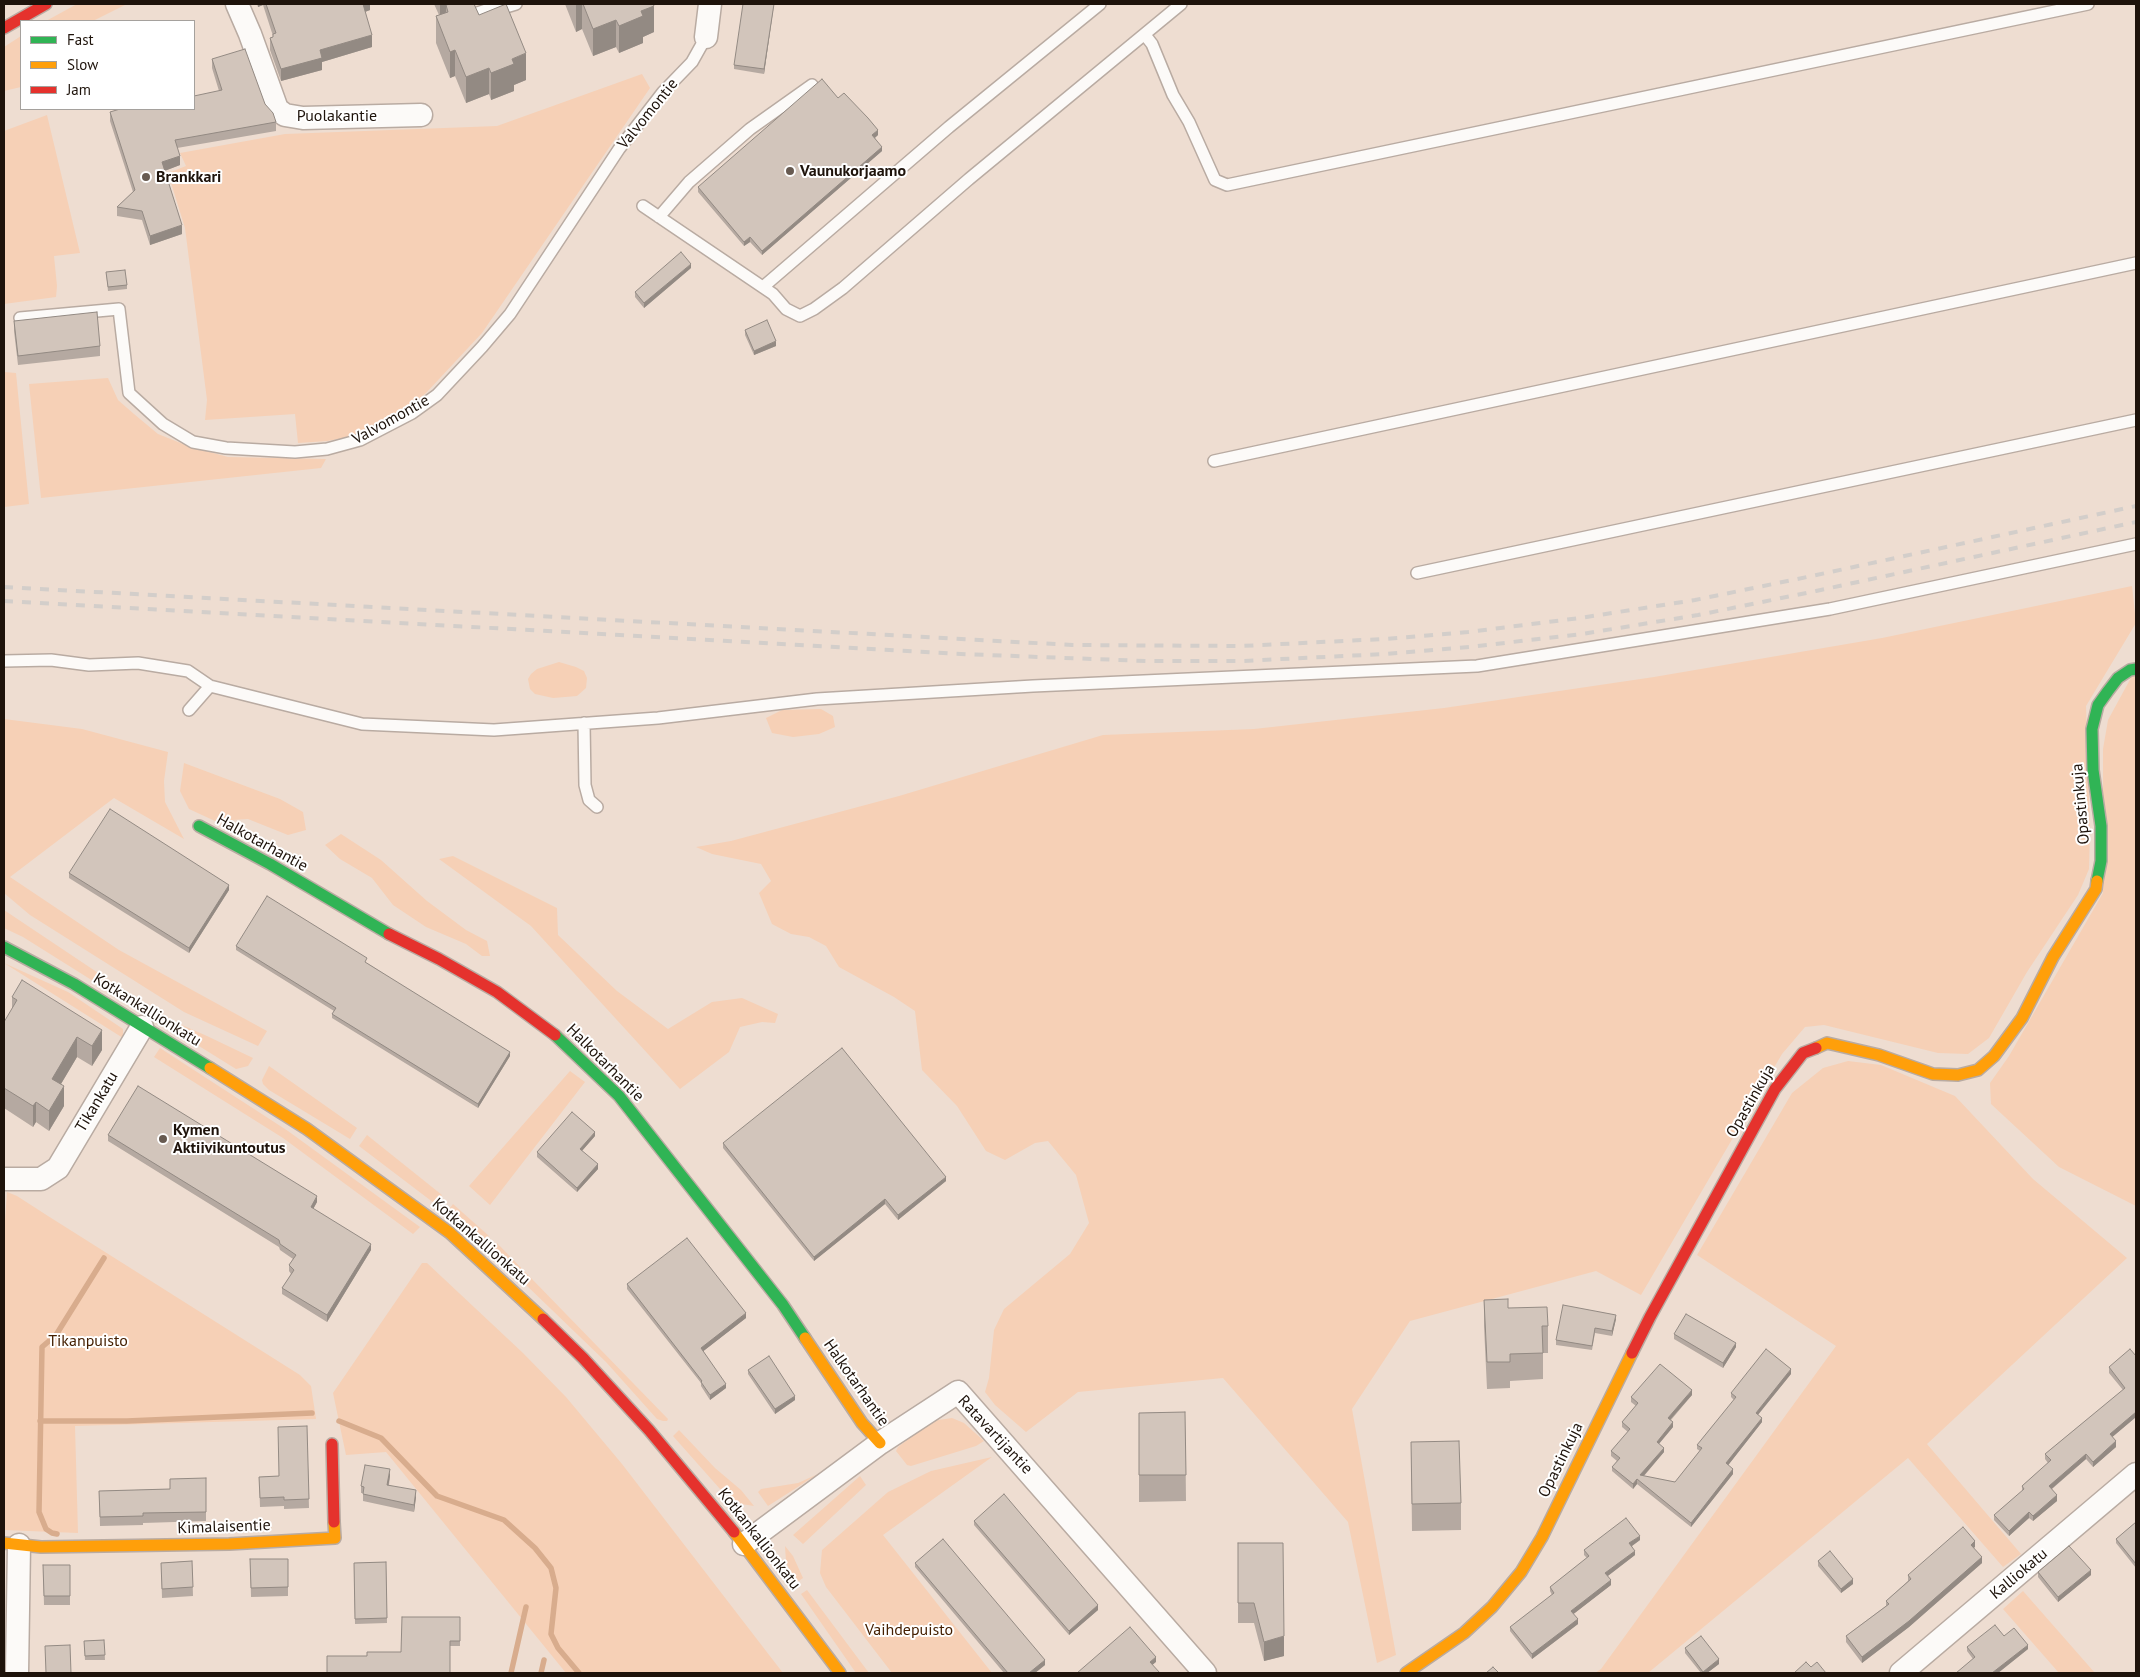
<!DOCTYPE html>
<html>
<head>
<meta charset="utf-8">
<style>
  body { margin:0 }
  #map { position:relative; width:2140px; height:1677px; overflow:hidden; background:#eeddd1; font-family:"PT Sans",sans-serif }
  canvas { display:block }
  .frame { position:absolute; inset:0; border:5px solid #1e130b; pointer-events:none }
  .legend { position:absolute; left:20px; top:20px; width:175px; height:90px; box-sizing:border-box; background:#fff; border:1px solid #a5a19d; margin:0; padding:6px 9px; list-style:none; font-size:15px; color:#1e130b }
  .legend li { display:flex; align-items:center; gap:10px; height:25px }
  .legend b { width:25px; border:1px solid #a5a19d }
</style>
</head>
<body>
<div id="map">
<canvas width="2140" height="1677"></canvas>
<div class="frame"></div>
<ul class="legend">
<li><b style="height:6px;background:#30b455"></b>Fast</li>
<li><b style="height:6px;background:#ff9f0a"></b>Slow</li>
<li><b style="height:6px;background:#e5322d"></b>Jam</li>
</ul>
</div>
<script>
const context = document.querySelector('canvas').getContext('2d');
context.lineJoin = 'round';
function fillPath(path, color) { context.fillStyle = color; context.fill(path, 'evenodd'); }
const toPath = rows => new Path2D(rows.map(r => 'M' + r).join(''));
function strokePath(path, color, width, dash) { context.strokeStyle = color; context.lineWidth = width; context.lineCap = dash ? 'butt' : 'round'; context.setLineDash(dash || []); context.stroke(path); }
function write(font, color, halo, rows, align = 'center') {
  context.font = font + ' "PT Sans",sans-serif'; context.lineWidth = 4; context.setLineDash([]); context.textBaseline = 'middle'; context.strokeStyle = halo; context.fillStyle = color; for (const [text, x, y, turn = 0] of rows) {
    context.save(); context.translate(x, y); context.rotate((+turn || 0) * Math.PI / 180); context.textAlign = isNaN(turn) ? turn : align; if (halo) context.strokeText(text, 0, 0); context.fillText(text, 0, 0); context.restore();
  }
}
fillPath(toPath([
  [77,4,127,4,93,21,46,21],
  [21,36,21,87,4,91,4,47],
  [642,74,650,88,482,333,426,393,406,409,376,425,350,437,327,441,298,443,295,414,205,420,207,400,185,228,168,173,186,166,180,153,285,134,497,126],
  [47,115,80,253,54,256,57,286,56,297,4,304,4,131],
  [4,372,16,373,29,504,4,507],
  [108,378,118,400,134,414,158,434,188,446,228,457,326,459,321,468,41,498,29,384],
  [2132,586,2136,623,2086,706,2090,827,2089,869,2078,895,2027,972,1989,1038,1968,1054,1938,1053,1824,1025,1805,1027,1782,1054,1641,1295,1596,1271,1410,1321,1352,1409,1396,1655,1377,1663,1348,1522,1223,1378,1078,1392,1026,1432,995,1405,985,1392,989,1378,994,1330,1004,1309,1070,1254,1089,1223,1076,1175,1048,1141,1035,1143,1005,1160,986,1151,957,1106,922,1070,915,1011,894,997,839,967,826,946,809,937,791,934,772,924,759,893,771,881,761,864,712,854,696,847,731,841,899,796,1103,735,1254,729,1444,708,1654,677,1882,638],
  [559,662,576,667,584,671,587,678,586,688,577,696,553,698,535,694,530,689,528,679,531,674,537,669],
  [2133,674,2136,674,2136,1206,2059,1167,1991,1104,1990,1083,2009,1056,2103,893,2103,749,2108,720],
  [821,709,833,716,835,727,819,734,793,737,772,733,766,718,782,710],
  [4,719,82,729,168,752,164,781,165,802,184,839,114,798,10,877,119,950,267,1031,258,1046,184,1012,30,915,4,893],
  [184,763,280,799,303,812,306,830,288,835,248,819,215,821,189,809,180,791],
  [341,834,381,860,427,901,466,930,487,941,490,956,482,956,466,944,426,927,393,905,372,878,340,859,325,845],
  [453,856,557,908,558,935,617,991,668,1029,712,1002,742,998,778,1014,775,1023,762,1022,740,1027,729,1052,680,1089,531,926,439,859],
  [4,910,164,1017,160,1023,23,937,4,928],
  [4,963,68,992,123,1029,123,1038],
  [175,1022,207,1036,253,1058,248,1066,236,1069,170,1028],
  [160,1048,288,1131,420,1227,413,1234,283,1138,154,1057],
  [1848,1061,1881,1065,1955,1096,2033,1179,2127,1258,1927,1444,2021,1554,2003,1567,1908,1458,1648,1673,1595,1673,1601,1669,1836,1346,1697,1255,1792,1093,1823,1068],
  [269,1066,357,1128,350,1139,269,1090,263,1084,262,1080],
  [570,1071,585,1082,490,1205,469,1186],
  [367,1135,442,1195,434,1203,359,1146],
  [7,1192,17,1196,48,1216,300,1375,311,1386,316,1419,75,1426,78,1533,4,1530,4,1235],
  [453,1204,489,1236,483,1239,472,1238,446,1213],
  [497,1243,668,1419,667,1421,663,1421,657,1419,606,1362,497,1257,494,1249],
  [422,1263,427,1263,523,1353,566,1397,622,1464,783,1673,566,1673,386,1452,346,1455,333,1393],
  [952,1418,964,1423,984,1441,976,1446,911,1466,907,1465,896,1451,898,1447,932,1421],
  [679,1430,715,1468,741,1490,754,1506,741,1504,720,1489,673,1436],
  [992,1457,883,1535,992,1673,892,1673,826,1587,820,1573,822,1550,888,1492,931,1471],
  [818,1474,768,1506,758,1492,761,1489,798,1483],
  [860,1476,866,1485,803,1544,793,1535],
  [785,1546,793,1556,803,1578,796,1583,786,1562],
  [807,1590,869,1673,856,1673,801,1594],
  [2023,1591,2095,1673,2059,1673,2003,1609]
]), '#f6d0b6');
strokePath(toPath([
  [40,1421,127,1421,312,1413],
  [339,1421,381,1438,437,1496,504,1520,535,1548,551,1568,556,1588,551,1634,558,1648,579,1673],
  [239,1529,269,1528],
  [57,1534,52,1533,46,1529,39,1512,42,1347,56,1335,104,1258],
  [511,1673,526,1607],
  [541,1673,544,1660]
]), '#d8ac8d', 5.5);
const lane = toPath([
  [463,18,495,7,506,7,516,4],
  [1145,35,1152,44,1173,95,1189,122,1215,180,1227,185,2088,4],
  [643,206,773,294,786,309,800,316,814,309,843,288,969,179,1181,4],
  [659,217,689,182,750,129,812,85],
  [763,287,949,127,1100,4],
  [20,318,119,309,129,393,163,424,193,442,226,448,295,452,327,449,360,440,412,413,437,395,482,347,510,314,619,149,663,92,692,62,706,37],
  [1214,461,2136,263],
  [1417,573,2136,420],
  [4,661,51,660,89,665,138,663,188,671,210,686],
  [189,710,210,686,362,724,494,730,658,718,817,699,1033,686,1477,666,1830,609,2136,544],
  [584,723,585,785,589,800,597,807]
]);
const street = toPath([
  [237,4,250,34,277,109,285,115,303,118,421,115],
  [706,37,710,4],
  [4,1179,41,1179,58,1168,142,1027],
  [744,1544,880,1443,958,1392,1205,1673],
  [17,1673,19,1545],
  [1901,1673,2136,1474]
]);
const fast = toPath([
  [199,826,270,864,389,934],
  [2097,881,2101,861,2101,826,2093,770,2092,729,2098,705,2108,691,2118,678,2130,670,2136,669],
  [4,947,74,984,210,1068],
  [555,1035,619,1096,783,1305,805,1338]
]);
const slow = toPath([
  [1816,1048,1827,1043,1879,1055,1933,1074,1958,1075,1978,1070,1994,1056,2022,1018,2053,957,2096,889,2097,881],
  [210,1068,307,1129,450,1233,543,1319],
  [805,1338,862,1423,880,1443],
  [734,1532,840,1673],
  [4,1543,41,1547,229,1544,335,1538,334,1522],
  [1406,1673,1464,1633,1492,1607,1521,1572,1542,1537,1632,1353]
]);
const jam = toPath([
  [4,28,46,4],
  [389,934,439,959,497,992,555,1035],
  [543,1319,583,1358,649,1430,734,1532],
  [1632,1353,1650,1317,1775,1089,1803,1053,1816,1048],
  [332,1444,334,1522]
]);
strokePath(lane, '#b9aba2', 14);
strokePath(street, '#b9aba2', 25);
strokePath(fast, '#b9aba2', 14);
strokePath(slow, '#b9aba2', 14);
strokePath(jam, '#b9aba2', 14);
strokePath(lane, '#fcfaf8', 11);
strokePath(street, '#fcfaf8', 22);
strokePath(fast, '#30b455', 11);
strokePath(slow, '#ff9f0a', 11);
strokePath(jam, '#e5322d', 11);
strokePath(toPath([
  [4,587,1072,645,1241,646,1384,639,1468,632,1580,618,1695,600,1812,576,2136,506],
  [4,601,961,654,1146,661,1242,661,1385,654,1469,647,1582,634,1698,615,1816,591,2136,522]
]), '#d3ceca', 4, [9, 9]);
fillPath(toPath([
  [257,4,370,4,370,10,365,12,372,47,322,62,322,70,281,81,270,50,270,38,273,37,273,36,263,5,258,7],
  [434,4,474,4,479,15,526,80,514,85,514,91,491,100,489,94,466,103,455,76,450,78,436,43,436,16,439,15],
  [565,4,653,4,654,32,643,37,643,43,619,53,616,47,593,56,582,29,576,32],
  [774,4,764,74,734,69,734,65],
  [212,59,265,104,276,122,276,131,177,148,180,165,164,171,182,234,150,245,142,220,117,216,117,207,133,192,110,121,110,112,194,109,219,91,212,68],
  [838,98,878,135,875,138,882,151,762,255,750,242,744,246,698,192,698,187],
  [691,268,644,308,635,297,635,292],
  [106,272,127,285,127,289,108,291],
  [14,321,100,346,100,356,18,365,14,331],
  [745,330,776,346,754,355,745,335],
  [69,873,229,890,189,953,69,878],
  [236,946,367,963,510,1056,478,1108,332,1018,332,1014,334,1011,236,950],
  [12,997,102,1050,92,1066,77,1057,61,1084,64,1106,49,1131,36,1122,33,1127,4,1108,4,1022,12,1009],
  [108,1135,317,1202,313,1209,371,1250,327,1322,282,1294,282,1288,291,1274,289,1271,289,1265,293,1259,280,1250,279,1247,108,1141],
  [595,1136,582,1151,598,1169,577,1192,537,1157,537,1152],
  [723,1143,946,1181,898,1220,885,1204,814,1261,723,1148],
  [627,1284,746,1318,703,1351,726,1388,710,1400,701,1386,701,1383,627,1289],
  [1484,1300,1508,1308,1548,1326,1548,1353,1543,1353,1543,1379,1510,1381,1510,1388,1487,1389,1484,1326],
  [1616,1319,1612,1336,1595,1333,1592,1350,1556,1345,1556,1340],
  [1674,1334,1736,1347,1723,1368,1674,1339],
  [2136,1356,2136,1417,2112,1437,2116,1447,2093,1467,2086,1459,2052,1489,2057,1501,2033,1521,2029,1518,2009,1536,1994,1520,1994,1515,2022,1491,2022,1486,2048,1463,2045,1459,2045,1454,2123,1390,2109,1373,2109,1367],
  [748,1370,795,1400,775,1414,748,1374],
  [1791,1374,1758,1415,1762,1422,1728,1465,1733,1474,1691,1527,1637,1484,1633,1489,1612,1471,1612,1467,1617,1461,1611,1456,1611,1451,1628,1432,1622,1427,1622,1422,1636,1406,1631,1402,1631,1397,1692,1395,1671,1420,1673,1427,1659,1444,1664,1452,1644,1476,1675,1482,1700,1451,1697,1449,1697,1445,1734,1400,1731,1397,1731,1393],
  [1185,1412,1186,1501,1139,1502,1139,1413],
  [307,1426,309,1508,284,1509,284,1506,260,1507,259,1477,279,1476],
  [1411,1442,1461,1503,1461,1530,1412,1531],
  [390,1476,389,1485,416,1497,414,1512,363,1501,363,1493,361,1493,361,1486],
  [206,1478,206,1521,143,1523,143,1525,100,1526,99,1491,170,1489],
  [974,1521,1098,1610,1069,1635,974,1525],
  [2136,1522,2136,1568,2116,1543,2116,1539],
  [1640,1540,1632,1546,1635,1555,1608,1576,1611,1585,1573,1614,1578,1624,1532,1659,1510,1631,1510,1627,1552,1595,1550,1591,1550,1587,1587,1558,1584,1555,1584,1550],
  [1238,1543,1284,1656,1264,1661,1254,1623,1238,1623],
  [1975,1547,1974,1548,1982,1563,1909,1627,1862,1663,1846,1642,1846,1636,1886,1606,1886,1601,1908,1581,1908,1575],
  [250,1559,288,1559,288,1596,251,1597],
  [192,1561,193,1596,162,1598,161,1563],
  [1818,1561,1853,1584,1841,1593,1818,1566],
  [386,1562,387,1623,355,1624,354,1563],
  [915,1563,1045,1665,1035,1673,1004,1673,915,1567],
  [43,1565,70,1565,70,1605,44,1605],
  [2038,1572,2091,1575,2058,1602,2038,1577],
  [460,1617,460,1646,450,1646,450,1673,401,1652],
  [2004,1636,2028,1649,1998,1673,1956,1673,1973,1659,1967,1651,1967,1647],
  [104,1640,105,1660,85,1660,84,1641],
  [1685,1648,1719,1664,1707,1673,1701,1673,1685,1653]
]), '#b5a9a1');
fillPath(toPath([
  [258,4,263,4,263,5,258,7],
  [362,4,370,4,370,10,362,13],
  [440,4,465,4,446,5,446,16,440,18],
  [579,4,582,4,582,29,576,32,576,5],
  [774,4,764,74,764,69],
  [654,6,654,32,643,37,643,43,619,53,619,26,641,11],
  [616,20,616,47,593,56,593,29],
  [372,35,372,47,322,62,322,70,281,81,281,69,320,50],
  [455,50,455,76,450,78,450,52],
  [526,53,526,80,514,85,514,91,491,100,491,73,512,59],
  [489,68,489,94,466,103,466,77],
  [878,130,878,135,872,140,872,135],
  [882,147,882,151,762,255,762,251],
  [180,156,180,165,162,172,162,162],
  [182,225,182,234,150,245,150,236],
  [750,237,750,242,744,246,744,242],
  [691,264,691,268,644,308,644,303],
  [776,341,776,346,754,355,754,351],
  [229,885,229,890,189,953,189,948],
  [102,1030,102,1050,92,1066,92,1046],
  [77,1037,77,1057,52,1099,52,1079],
  [510,1052,510,1056,478,1108,478,1104],
  [64,1086,64,1106,49,1131,49,1111],
  [36,1102,36,1122,33,1127,33,1106],
  [595,1132,595,1136,580,1153,580,1149],
  [598,1164,598,1169,577,1192,577,1188],
  [946,1177,946,1181,898,1220,898,1215],
  [317,1196,317,1202,311,1213,311,1207],
  [885,1199,885,1204,814,1261,814,1257],
  [371,1244,371,1250,327,1322,327,1315],
  [746,1313,746,1318,701,1353,701,1348],
  [1616,1315,1616,1319,1612,1336,1612,1331],
  [1736,1343,1736,1347,1723,1368,1723,1363],
  [1791,1369,1791,1374,1756,1417,1756,1413],
  [726,1384,726,1388,710,1400,710,1395],
  [1692,1390,1692,1395,1668,1422,1668,1418],
  [795,1396,795,1400,775,1414,775,1409],
  [2136,1412,2136,1417,2110,1439,2110,1434],
  [1762,1418,1762,1422,1726,1468,1726,1463],
  [1673,1422,1673,1427,1657,1446,1657,1442],
  [2116,1441,2116,1447,2093,1467,2093,1462],
  [1664,1448,1664,1452,1640,1480,1640,1475],
  [2086,1454,2086,1459,2049,1491,2049,1486],
  [390,1469,390,1476,387,1492,387,1485],
  [1733,1469,1733,1474,1691,1527,1691,1523],
  [1637,1479,1637,1484,1633,1489,1633,1484],
  [416,1490,416,1497,414,1512,414,1505],
  [2057,1495,2057,1501,2033,1521,2033,1516],
  [2029,1512,2029,1518,2009,1536,2009,1531],
  [1640,1536,1640,1540,1629,1548,1629,1543],
  [1975,1541,1975,1547,1971,1550,1971,1545],
  [1635,1551,1635,1555,1605,1578,1605,1573],
  [1982,1557,1982,1563,1909,1627,1862,1663,1862,1657],
  [2091,1570,2091,1575,2058,1602,2058,1597],
  [1853,1579,1853,1584,1841,1593,1841,1589],
  [1611,1580,1611,1585,1571,1616,1571,1611],
  [1098,1605,1098,1610,1069,1635,1069,1631],
  [1578,1619,1578,1624,1532,1659,1532,1654],
  [1284,1636,1284,1656,1264,1661,1264,1642],
  [2028,1645,2028,1649,1998,1673,1992,1673],
  [1156,1657,1156,1662,1150,1667,1150,1662],
  [1719,1659,1719,1664,1707,1673,1703,1673,1703,1672],
  [1045,1660,1045,1665,1035,1673,1029,1673]
]), '#938a83');
const building = toPath([
  [266,4,363,4,372,35,320,50,322,58,281,69,270,38,273,37,273,34,276,33,266,4],
  [450,4,474,4,479,15,506,4,526,53,512,59,514,64,491,73,489,68,466,77,455,50,450,52,436,16,448,12,446,5,450,4],
  [583,4,653,4,654,6,641,11,643,16,619,26,616,20,593,29,583,4],
  [743,4,774,4,764,69,734,65,743,4],
  [245,49,265,104,273,113,276,122,175,140,180,156,162,162,182,225,150,236,142,211,117,207,135,190,110,112,120,109,194,109,194,96,222,90,212,59,245,49],
  [822,79,838,98,844,93,868,118,878,130,872,135,882,147,762,251,750,237,744,242,698,187,822,79],
  [681,252,691,264,644,303,635,292,681,252],
  [125,270,127,285,108,287,106,272,125,270],
  [97,312,100,346,18,356,14,321,97,312],
  [767,320,776,341,754,351,745,330,767,320],
  [110,809,229,885,189,948,69,873,110,809],
  [267,896,367,958,365,962,510,1052,478,1104,332,1014,336,1008,236,946,267,896],
  [22,980,102,1030,92,1046,77,1037,52,1079,64,1086,49,1111,36,1102,33,1106,4,1088,4,1022,17,1000,12,997,22,980],
  [842,1048,946,1177,898,1215,885,1199,814,1257,723,1143,842,1048],
  [138,1086,317,1196,311,1207,371,1244,327,1315,282,1288,294,1270,289,1265,296,1255,280,1244,279,1240,108,1135,138,1086],
  [572,1112,595,1132,580,1149,598,1164,577,1188,537,1152,572,1112],
  [687,1238,746,1313,701,1348,726,1384,710,1395,701,1382,702,1381,627,1284,687,1238],
  [1508,1299,1508,1308,1547,1307,1548,1326,1542,1326,1543,1353,1510,1354,1510,1362,1487,1362,1484,1300,1508,1299],
  [1563,1305,1616,1315,1612,1331,1595,1328,1592,1346,1556,1340,1563,1305],
  [1686,1314,1736,1343,1723,1363,1674,1334,1686,1314],
  [1766,1349,1791,1369,1756,1413,1762,1418,1726,1463,1733,1469,1691,1523,1637,1479,1633,1484,1612,1467,1620,1458,1611,1451,1630,1429,1622,1422,1638,1403,1631,1397,1660,1364,1692,1390,1668,1418,1673,1422,1657,1442,1664,1448,1640,1475,1675,1482,1702,1448,1697,1445,1736,1397,1731,1393,1766,1349],
  [2130,1349,2136,1356,2136,1412,2110,1434,2116,1441,2093,1462,2086,1454,2049,1486,2057,1495,2033,1516,2029,1512,2009,1531,1994,1515,2024,1489,2022,1486,2051,1460,2045,1454,2125,1388,2109,1367,2130,1349],
  [769,1356,795,1396,775,1409,748,1370,769,1356],
  [1185,1412,1186,1475,1139,1475,1139,1413,1185,1412],
  [307,1426,309,1499,284,1500,284,1497,260,1498,259,1477,279,1476,278,1427,307,1426],
  [1459,1441,1461,1503,1412,1504,1411,1442,1459,1441],
  [365,1465,390,1469,387,1485,416,1490,414,1505,363,1494,364,1487,361,1486,365,1465],
  [206,1478,206,1512,143,1513,143,1516,100,1517,99,1491,170,1489,170,1479,206,1478],
  [1004,1494,1098,1605,1069,1631,974,1521,1004,1494],
  [1626,1518,1640,1536,1629,1543,1635,1551,1605,1573,1611,1580,1571,1611,1578,1619,1532,1654,1510,1627,1554,1593,1550,1587,1589,1556,1584,1550,1626,1518],
  [2136,1522,2136,1564,2116,1539,2136,1522],
  [1963,1527,1975,1541,1971,1545,1982,1557,1909,1621,1862,1657,1846,1636,1889,1604,1886,1601,1911,1579,1908,1575,1963,1527],
  [943,1539,1045,1660,1029,1673,1008,1673,915,1563,943,1539],
  [1238,1543,1283,1543,1284,1636,1264,1642,1254,1603,1238,1603,1238,1543],
  [2069,1546,2091,1570,2058,1597,2038,1572,2069,1546],
  [1830,1551,1853,1579,1841,1589,1818,1561,1830,1551],
  [250,1559,288,1559,288,1587,251,1588,250,1559],
  [192,1561,193,1587,162,1589,161,1563,192,1561],
  [386,1562,387,1618,355,1619,354,1563,386,1562],
  [43,1565,70,1565,70,1596,44,1596,43,1565],
  [402,1617,460,1617,460,1641,450,1641,450,1673,327,1673,327,1656,367,1656,367,1652,401,1652,402,1617],
  [1995,1625,2004,1636,2014,1628,2028,1645,1992,1673,1956,1673,1975,1657,1967,1647,1995,1625],
  [1130,1627,1156,1657,1150,1662,1160,1673,1077,1673,1130,1627],
  [1701,1636,1719,1659,1703,1672,1685,1648,1701,1636],
  [104,1640,105,1655,85,1656,84,1641,104,1640],
  [70,1645,71,1673,46,1673,45,1646,70,1645],
  [1806,1662,1811,1667,1817,1662,1826,1673,1794,1673,1806,1662],
  [1493,1667,1499,1673,1486,1673,1493,1667]
]);
fillPath(building, '#d2c5bb');
strokePath(building, '#938a83', 1);
for (const [x, y, r, color] of [
  [790,171,5,"#675a50"],
  [146,177,5,"#675a50"],
  [163,1139,5,"#675a50"]
]) { const dot = new Path2D(); dot.arc(x, y, r, 0, 2 * Math.PI); context.fillStyle = color; context.fill(dot); strokePath(dot, '#fff', 2); }
write('16px', '#1e130b', '#fff', [
  ["Valvomontie",648,114,-51],
  ["Puolakantie",337,116],
  ["Valvomontie",391,420,-29],
  ["Opastinkuja",2081,804,-95],
  ["Halkotarhantie",262,843,29],
  ["Kotkankallionkatu",147,1010,32],
  ["Halkotarhantie",605,1063,45],
  ["Opastinkuja",1751,1101,-60],
  ["Tikankatu",97,1102,-59],
  ["Kotkankallionkatu",481,1242,41],
  ["Halkotarhantie",856,1383,55],
  ["Ratavartijantie",995,1435,47],
  ["Opastinkuja",1561,1460,-64],
  ["Kimalaisentie",224,1527,-2],
  ["Kotkankallionkatu",759,1539,52],
  ["Kalliokatu",2019,1574,-40]
]);
write('bold 16px', '#1e130b', '#fff', [
  ["Vaunukorjaamo",800,171],
  ["Brankkari",156,177],
  ["Kymen",173,1130],
  ["Aktiivikuntoutus",173,1148]
], 'left');
write('16px', '#452002', '#fff', [
  ["Tikanpuisto",88,1341],
  ["Vaihdepuisto",909,1630]
]);
</script>
</body>
</html>
